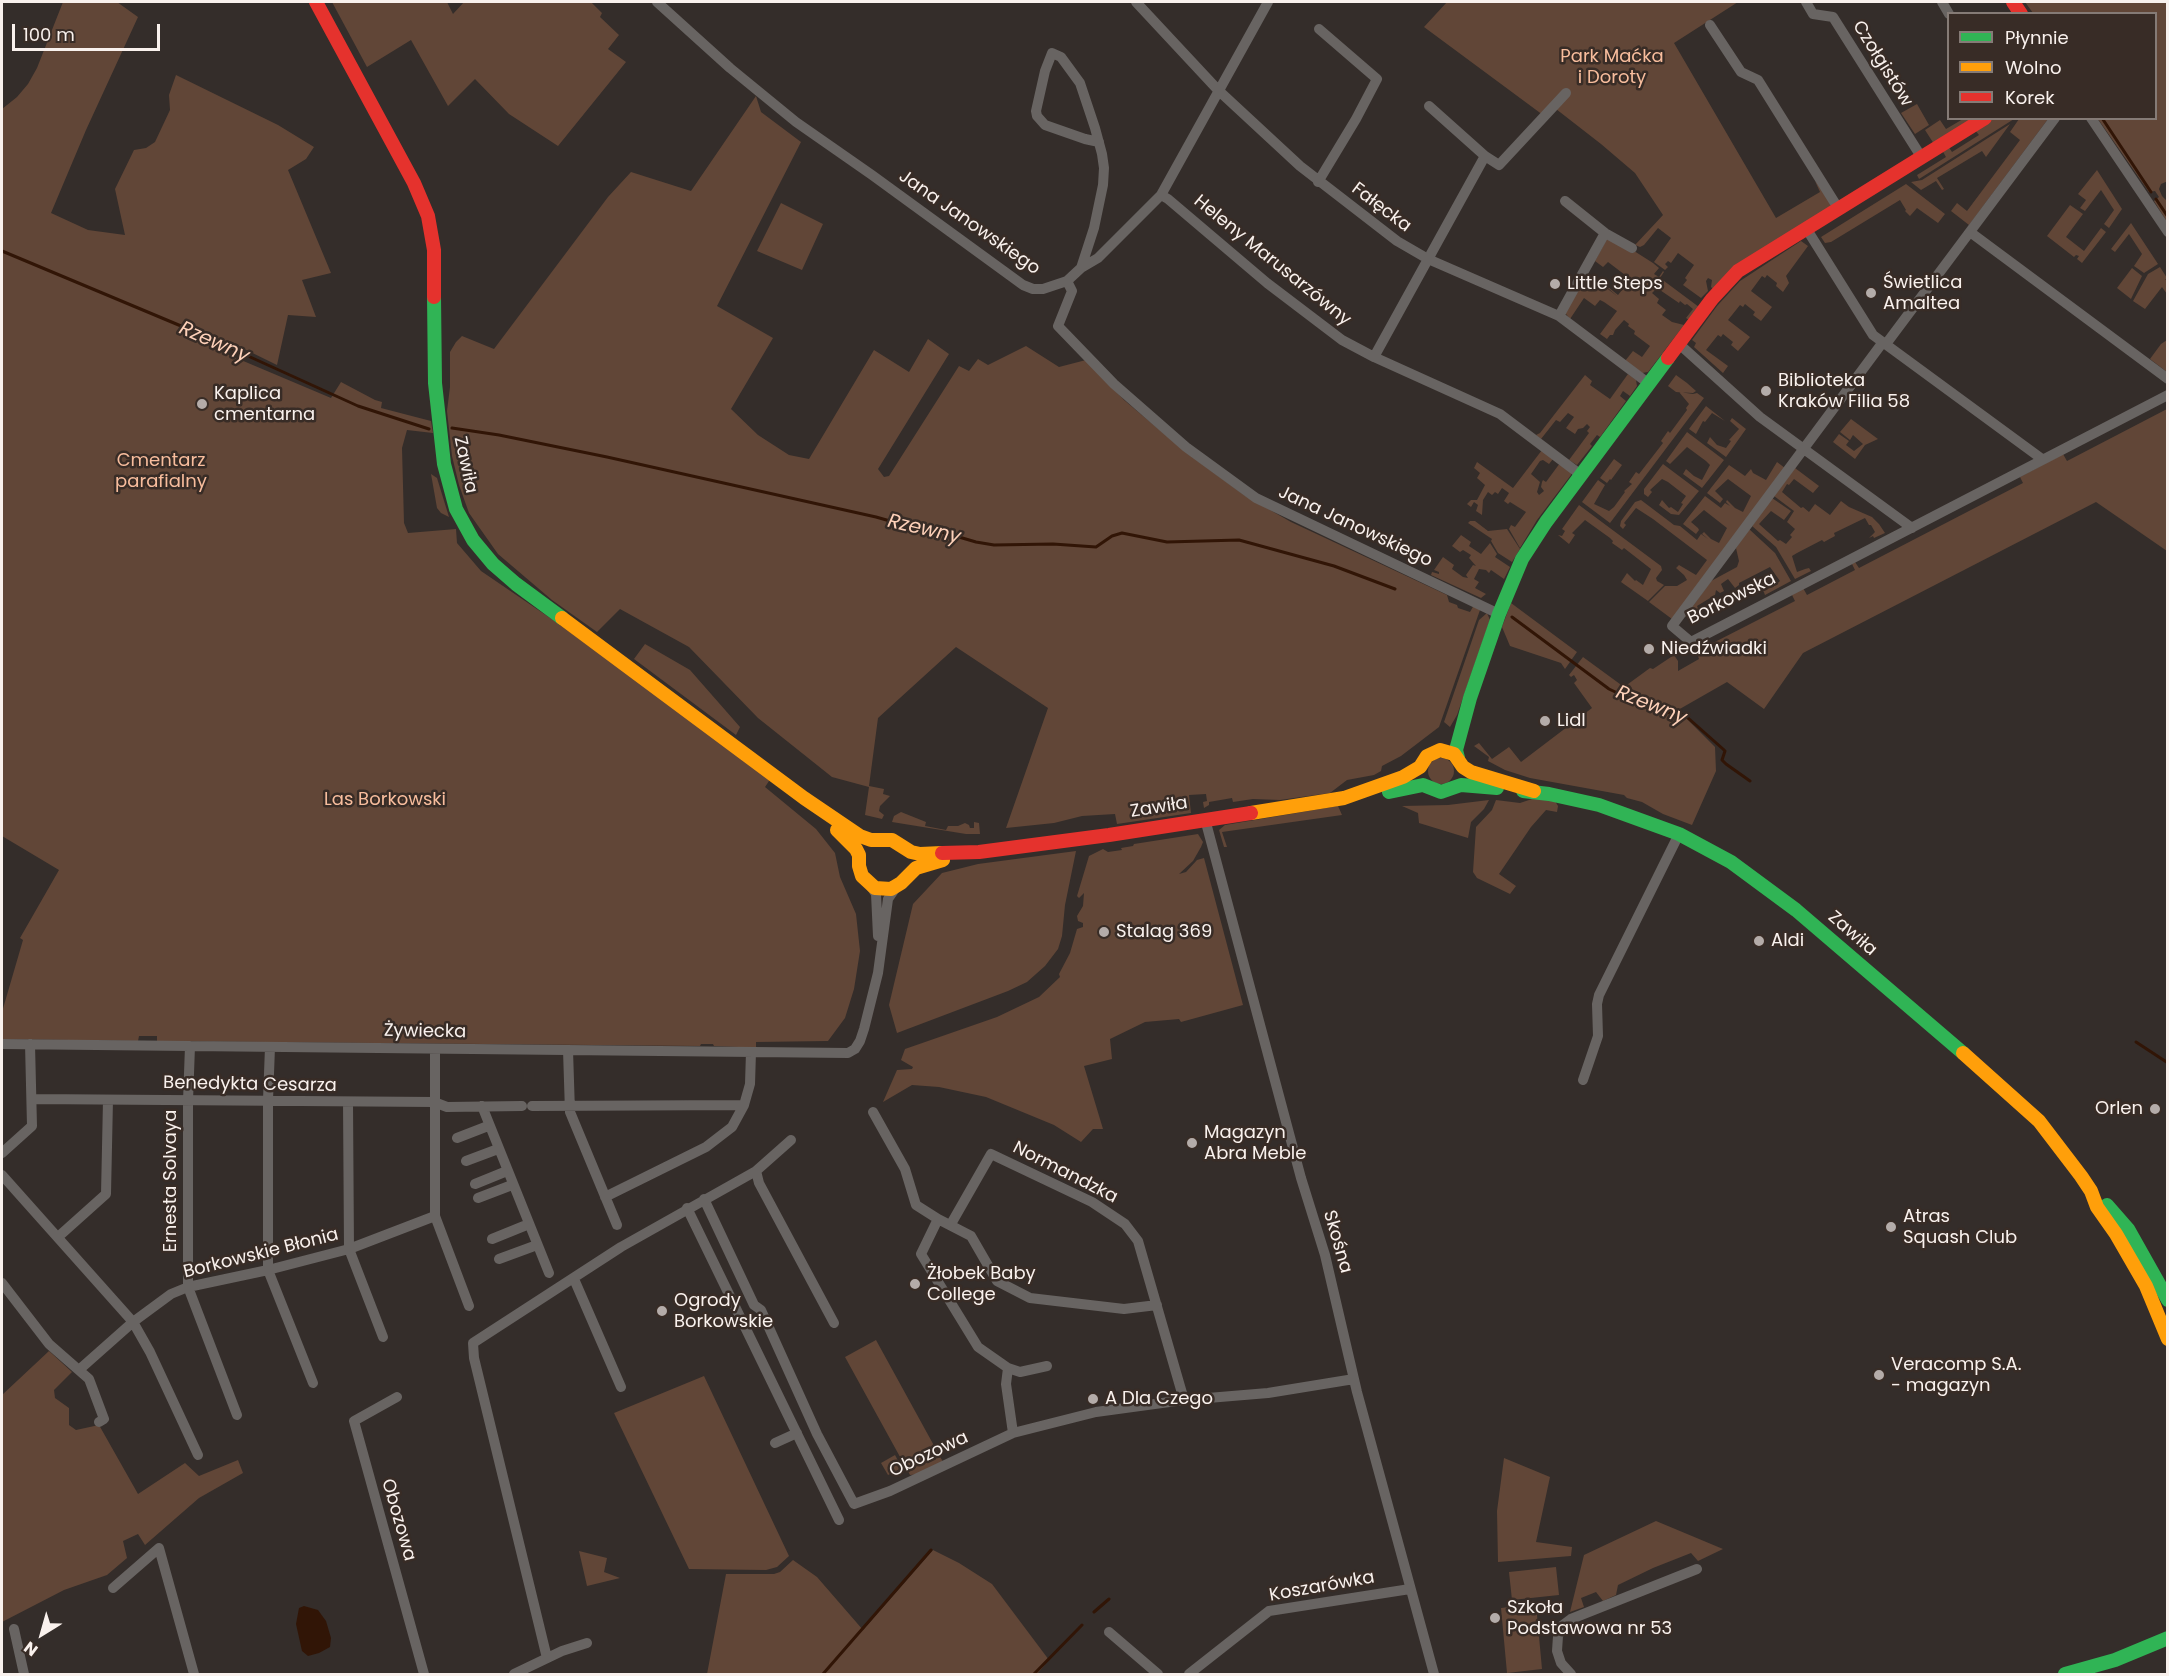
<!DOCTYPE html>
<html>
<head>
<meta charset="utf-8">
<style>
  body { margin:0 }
  #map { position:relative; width:2169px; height:1676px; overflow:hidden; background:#342d2a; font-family:Poppins,sans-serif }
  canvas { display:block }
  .frame { position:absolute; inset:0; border:3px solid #f9f1ed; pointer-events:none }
  .legend { position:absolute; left:1947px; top:12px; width:210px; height:108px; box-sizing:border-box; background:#382c26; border:2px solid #857b76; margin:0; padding:8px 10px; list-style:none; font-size:18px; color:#f9f1ed }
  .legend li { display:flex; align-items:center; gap:12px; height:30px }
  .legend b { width:30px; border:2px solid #857b76 }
  .north { position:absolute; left:12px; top:1604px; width:60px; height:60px; -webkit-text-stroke:4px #382c26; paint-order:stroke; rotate:217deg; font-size:16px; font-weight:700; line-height:24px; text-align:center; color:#f9f1ed }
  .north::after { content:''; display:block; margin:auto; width:21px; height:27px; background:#f9f1ed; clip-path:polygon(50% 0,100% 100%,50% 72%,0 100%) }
  .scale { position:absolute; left:12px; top:24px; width:148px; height:27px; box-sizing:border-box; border:3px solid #f9f1ed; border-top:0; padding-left:8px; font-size:18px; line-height:21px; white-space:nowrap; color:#f9f1ed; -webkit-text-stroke:4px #382c26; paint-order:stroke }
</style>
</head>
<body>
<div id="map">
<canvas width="2169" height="1676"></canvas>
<div class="frame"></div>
<ul class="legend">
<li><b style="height:8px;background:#30b455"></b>Płynnie</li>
<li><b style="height:8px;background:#ff9f0a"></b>Wolno</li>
<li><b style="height:8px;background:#e5322d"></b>Korek</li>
</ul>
<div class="north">N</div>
<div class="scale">100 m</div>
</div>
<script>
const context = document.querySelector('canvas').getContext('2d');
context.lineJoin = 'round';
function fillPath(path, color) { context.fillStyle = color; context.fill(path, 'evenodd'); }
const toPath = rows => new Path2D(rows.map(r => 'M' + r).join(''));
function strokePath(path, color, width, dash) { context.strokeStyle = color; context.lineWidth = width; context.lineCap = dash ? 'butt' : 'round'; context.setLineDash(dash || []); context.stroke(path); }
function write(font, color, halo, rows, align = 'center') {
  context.font = font + ' Poppins,sans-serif'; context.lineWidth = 5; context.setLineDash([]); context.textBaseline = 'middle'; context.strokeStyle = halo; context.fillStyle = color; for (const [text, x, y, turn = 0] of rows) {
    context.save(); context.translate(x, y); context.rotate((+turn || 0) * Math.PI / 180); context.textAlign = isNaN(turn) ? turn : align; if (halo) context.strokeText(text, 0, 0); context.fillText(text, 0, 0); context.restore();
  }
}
fillPath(toPath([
  [63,2,117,2,138,17,86,130,51,213,88,230,125,235,115,189,134,150,146,148,155,142,170,110,169,95,176,75,278,125,314,147,306,159,288,170,331,273,302,280,316,317,288,315,277,365,230,342,222,352,331,398,341,382,375,400,382,402,381,408,431,421,433,433,407,430,402,448,404,523,408,533,456,529,457,543,481,571,553,620,771,778,765,787,816,829,835,853,840,877,856,914,860,951,854,989,845,1018,828,1041,756,1042,756,1047,738,1047,714,1046,713,1044,701,1044,700,1046,157,1041,157,1036,139,1036,138,1041,2,1039,2,1012,23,940,20,938,59,870,2,836,2,109,17,97,28,84,37,68],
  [332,2,447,2,453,14,464,2,591,2,602,13,600,17,619,35,608,49,626,62,558,146,509,114,475,79,448,106,411,40,367,67],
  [1447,2,1738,2,1674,43,1776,218,1820,192,1815,181,1829,199,1831,208,1714,290,1711,287,1712,280,1708,278,1706,281,1708,291,1701,298,1683,285,1687,280,1685,278,1694,265,1678,253,1671,263,1668,261,1665,264,1668,267,1665,270,1654,262,1671,238,1658,228,1644,245,1640,247,1635,245,1663,215,1635,173,1601,144,1556,109,1547,118,1424,27],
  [2025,2,2167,2,2168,181,2161,184,2159,189,2162,196,2167,201,2167,222,2154,201,2159,197,2155,191,2149,192,2098,119,2156,118,2156,14,2033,13],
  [756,96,761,112,801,142,717,306,773,338,731,409,758,435,789,455,809,459,874,350,909,372,928,339,949,354,878,469,884,477,889,476,959,366,969,371,978,359,988,365,1026,346,1059,367,1086,360,1124,400,1187,453,1244,495,1291,522,1447,595,1449,602,1457,605,1458,608,1470,612,1474,605,1480,610,1439,727,1401,756,1382,766,1381,771,1374,775,1347,780,1330,793,1280,800,1253,799,1233,802,1232,798,1209,802,1209,805,1204,808,1203,802,1207,801,1206,794,1189,795,1191,813,1117,824,1115,814,1082,816,1054,823,1006,828,1048,708,956,647,878,718,869,786,884,789,883,794,890,796,880,806,879,811,884,815,882,819,865,815,869,787,832,777,758,718,689,647,620,609,597,632,552,600,498,554,469,513,459,485,452,456,447,411,450,387,450,352,456,342,462,336,494,349,608,197,631,172,691,191],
  [1917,104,1929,125,1915,134,1901,113],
  [1963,119,1968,119,1971,121,1934,144,1925,130,1940,120,1946,129],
  [1993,119,2014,119,1919,179,1917,175,1946,157,1942,150,1948,146,1952,152,1979,135,1975,130],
  [2019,119,2048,119,1969,225,1951,211,1957,203,1967,211,2020,140,2010,132],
  [2010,124,1986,157,1982,151,1937,178,1944,189,1942,190,1936,181,1921,190,1911,182,1922,180],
  [2097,170,2122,209,2109,228,2104,224,2114,210,2101,190,2085,211,2080,208,2086,200,2078,194],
  [1906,184,1945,214,1938,223,1917,208,1910,216,1905,211,1906,210,1900,200,1831,242,1825,243,1821,237],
  [781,203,823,224,802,270,757,251],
  [2070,205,2083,214,2066,237,2084,251,2101,228,2106,232,2082,263,2077,259,2079,256,2076,255,2074,257,2047,236],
  [2131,223,2158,264,2144,273,2134,266,2142,254,2129,234,2115,252,2111,249],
  [1607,239,1631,249,1653,263,1659,268,1654,274,1659,277,1663,271,1664,272,1660,278,1699,307,1689,320,1686,318,1693,309,1687,304,1685,305,1680,301,1679,303,1657,288,1652,293,1659,299,1657,303,1666,310,1662,315,1672,322,1684,325,1648,372,1642,373,1625,361,1633,351,1642,357,1650,346,1634,334,1635,331,1628,326,1629,324,1624,320,1615,330,1613,335,1610,335,1607,339,1600,334,1617,311,1604,302,1600,300,1595,306,1584,298,1570,319,1566,314,1566,311,1588,274,1617,296,1593,275,1618,295,1626,285,1629,278,1608,262,1603,267,1595,261],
  [1801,241,1808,246,1786,276,1789,283,1783,292,1776,286,1777,283,1767,275,1765,278,1762,276,1751,291,1772,307,1761,321,1753,315,1755,312,1745,304,1743,307,1740,305,1728,320,1750,337,1738,351,1731,345,1733,342,1723,334,1721,337,1718,335,1706,350,1728,366,1723,373,1694,347,1696,343,1692,340,1717,306,1740,281],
  [2160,267,2167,278,2165,280,2167,280,2167,294,2162,287,2145,309,2133,301,2148,274],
  [2132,268,2142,276,2131,299,2117,288],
  [2167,340,2167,372,2150,359,2161,344],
  [1628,374,1636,380,1637,386,1630,396,1623,391,1620,396,1626,401,1600,437,1597,435,1590,444,1592,446,1577,465,1569,460,1589,433,1587,431,1590,427,1587,424,1583,428,1578,429,1575,434,1566,428,1574,417,1568,413,1560,422,1556,420,1541,439,1536,435,1540,433,1585,375,1592,381,1590,385,1610,399],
  [1676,375,1687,383,1696,391,1693,393,1676,392,1668,386],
  [1679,392,1693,394,1697,393,1704,398,1610,523,1582,502,1598,480,1605,485,1594,504,1609,511,1614,507,1625,492,1624,491,1632,484,1629,482,1636,472,1639,474,1663,443,1661,441,1668,431,1670,433,1687,410,1686,408,1689,404],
  [1706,406,1725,421,1712,413,1705,422,1703,421,1696,434,1689,429],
  [2167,409,2167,551,2096,502,1803,653,1764,709,1727,682,1678,710,1715,747,1716,771,1692,825,1663,814,1642,802,1627,798,1624,795,1530,778,1505,770,1488,761,1489,757,1474,746,1479,743,1492,759,1509,747,1521,762,1592,708,1574,683,1577,680,1574,675,1571,677,1569,675,1583,657,1624,687,1650,668,1653,669,1674,655,1678,661,1678,671,1699,659,1697,653,1705,647,1702,641,1705,639,1709,645,1795,601,1792,595,1803,588,1807,595,1855,570,1852,564,1855,562,1859,568,2023,483,2020,477,2063,454,2067,461],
  [1732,418,1746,429,1726,457,1707,443,1710,437,1717,445,1726,448,1731,441,1729,440,1739,429,1730,421],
  [1851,419,1878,439,1865,445,1855,459,1833,442,1839,434,1849,441,1846,445,1854,451,1863,444,1853,435,1850,440,1840,432],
  [1687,432,1724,460,1702,488,1683,474,1686,469,1694,476,1702,480,1710,465,1706,461,1687,447,1670,464,1666,461],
  [1542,450,1553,459,1549,464,1543,460,1540,461,1531,474,1540,482,1537,492,1539,495,1544,491,1541,487,1542,482,1543,480,1546,482,1560,463,1571,472,1571,475,1537,520,1520,548,1509,529,1511,525,1515,527,1526,512,1510,502,1508,504,1504,501,1509,493,1502,488,1498,494,1495,492,1492,495,1488,492,1483,500,1482,515,1476,511,1478,505,1474,502,1471,507,1467,504,1471,500,1477,500,1485,485,1477,478,1480,473,1474,468,1477,462,1513,488],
  [1614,459,1622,465,1611,480,1610,479,1607,483,1600,478],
  [1777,462,1785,468,1672,619,1649,602,1665,586,1677,586,1687,580,1684,575,1676,568,1679,565,1696,575,1707,560,1653,519,1636,508,1624,523,1626,525,1623,529,1620,526,1621,521,1635,502,1641,500,1674,525,1680,526,1697,540,1701,534,1708,539,1702,534,1704,532,1711,539,1719,543,1727,528,1704,510,1691,522,1698,528,1699,530,1696,534,1683,524,1705,496,1721,508,1725,503,1730,506,1726,502,1727,500,1735,508,1743,512,1751,496,1728,479,1715,491,1723,499,1720,503,1707,493,1729,465,1745,476,1751,469,1753,473,1766,480],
  [1663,464,1699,491,1679,515,1671,514,1659,505,1662,500,1669,508,1671,507,1678,512,1683,504,1681,503,1686,496,1668,482,1662,479,1650,490,1652,492,1648,497,1644,494,1644,489],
  [1795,468,1819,486,1813,493,1794,479,1789,485,1787,484,1782,492,1801,508,1803,507,1809,512,1815,504,1830,515,1841,501,1849,507,1872,517,1879,524,1885,533,1874,538,1873,536,1869,538,1875,532,1871,525,1869,525,1865,518,1834,533,1835,536,1824,542,1822,540,1797,553,1792,556,1797,572,1805,569,1809,568,1811,571,1795,579,1776,547,1752,526,1772,498,1791,511,1784,520,1771,511,1759,524,1778,541,1780,540,1786,544,1792,537,1790,535,1795,529,1787,522,1794,511,1774,496],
  [431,474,437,478,449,517,441,513,437,508],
  [1579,505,1661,566,1662,570,1656,578,1657,581,1664,585,1648,601,1621,582,1627,573,1635,581,1636,580,1643,585,1651,569,1624,548,1622,550,1612,543,1613,541,1610,538,1585,520,1572,533,1575,535,1569,544,1558,535,1562,536,1565,531,1562,529],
  [1470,521,1475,521,1488,531,1507,529,1520,549,1512,562,1498,553,1491,541,1492,539,1468,523],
  [1749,529,1775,553,1791,581,1765,595,1763,590,1773,587,1780,581,1770,567,1739,583,1739,585,1735,588,1728,579,1721,584,1724,591,1720,593,1716,590,1715,595,1697,606,1700,613,1693,617,1690,615,1685,617,1711,581,1737,567,1739,561,1736,548],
  [1461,535,1471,542,1469,546,1481,554,1490,543,1497,554,1495,557,1510,567,1504,579,1491,570,1489,573,1486,570,1479,569,1474,579,1479,582,1475,588,1486,594,1481,598,1431,575,1432,572,1439,574,1439,572,1434,570,1443,557,1454,565,1452,569,1463,577,1468,578,1466,575,1473,565,1476,566,1469,558,1471,555,1463,550,1460,552,1452,546],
  [1511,603,1577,652,1565,669,1561,663,1510,646,1502,627],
  [1487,613,1490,620,1457,715,1450,727,1444,722,1479,620],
  [645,644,690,670,740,727,736,735,634,659],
  '1428 771a13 13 0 1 1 26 0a13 13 0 1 1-26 0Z',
  [1535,798,1555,801,1558,806,1557,812,1546,810,1531,827,1499,874,1516,886,1510,894,1477,878,1473,872,1476,827,1492,810,1496,800,1520,803],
  [1489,800,1484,809,1471,822,1468,838,1419,823,1418,813,1402,806,1448,805],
  [1338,806,1342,815,1222,832,1227,847,1224,847,1219,830,1225,825],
  [901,812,926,822,925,826,946,830,948,826,958,826,965,823,969,825,970,828,974,828,974,822,979,823,980,834,966,834,892,822,894,816],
  [1198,834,1203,842,1201,847,1193,861,1179,874,1186,872,1197,860,1204,858,1243,1005,1181,1022,1179,1019,1145,1022,1110,1039,1112,1059,1084,1066,1103,1129,1093,1129,1081,1142,1054,1125,986,1097,939,1087,912,1085,883,1102,897,1070,912,1069,913,1067,901,1060,905,1049,997,1017,1039,997,1060,977,1059,974,1070,953,1077,929,1083,927,1083,923,1078,921,1077,916,1083,906,1084,893,1079,898,1077,896,1089,856,1103,849,1108,852,1122,850,1121,848,1133,846,1134,844],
  [1076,851,1065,905,1062,936,1058,949,1045,966,1027,982,1008,991,897,1033,889,1005,913,904,942,873,978,864],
  [876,1340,943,1462,920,1474,910,1475,845,1357],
  [49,1351,72,1372,54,1390,55,1398,69,1408,69,1425,76,1430,99,1425,138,1494,185,1463,199,1476,238,1460,243,1473,199,1498,145,1545,138,1534,123,1541,127,1558,107,1575,64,1590,2,1622,2,1395],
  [704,1376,789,1556,777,1567,766,1570,689,1569,614,1413],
  [895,1455,902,1468,888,1475,881,1463],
  [1504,1458,1550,1477,1536,1542,1572,1547,1571,1556,1498,1562,1497,1511],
  [1656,1521,1723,1549,1698,1561,1691,1553,1653,1568,1618,1585,1616,1595,1603,1601,1596,1592,1581,1598,1584,1607,1570,1612,1584,1555],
  [933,1550,959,1563,992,1584,1049,1660,1037,1674,707,1674,726,1574,774,1574,780,1572,793,1560,817,1577,863,1630],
  [579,1551,607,1558,604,1572,620,1578,587,1586],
  [1556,1567,1559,1595,1512,1600,1509,1572],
  [1536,1604,1542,1669,1507,1673,1501,1608]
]), '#614637');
fillPath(toPath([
  [304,1606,318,1610,326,1621,331,1638,330,1647,319,1653,308,1656,302,1651,296,1624,299,1608]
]), '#311506');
strokePath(toPath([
  [2102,118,2151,192],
  [2156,199,2168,217],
  [2,251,193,331,358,406,429,429],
  [452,428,499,435,607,457,876,517,925,531,935,530,976,542,994,545,1053,544,1096,547,1112,536,1122,533,1167,542,1239,540,1334,566,1395,589],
  [1512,617,1609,689,1653,710,1683,715,1688,718,1723,749,1725,751,1722,760,1726,764,1750,781],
  [2136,1042,2168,1063],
  [1094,1612,1109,1599],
  [823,1674,931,1550],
  [1034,1674,1082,1625]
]), '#311506', 3);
strokePath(toPath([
  [657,2,730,68,796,122,872,175,1023,285,1033,289,1043,289,1067,281,1072,291,1058,326,1114,384,1186,447,1256,498,1499,614],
  [1136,2,1218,90,1300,166,1397,241,1428,259,1559,316,1648,383],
  [1806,2,1813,14,1833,17,1922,158],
  [1942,2,1949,14],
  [1710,25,1741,72,1758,80,1838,208],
  [2091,118,2168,232],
  [1485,156,1499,165,1566,93],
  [1318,182,1356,119,1377,79,1319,29],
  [1161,195,1168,199,1267,283,1342,340,1374,357,1500,414,1581,475],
  [1565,201,1605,233,1632,248],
  [1806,228,1873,335,2042,459],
  [1970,232,2168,379],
  [1081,268,1094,228,1103,185,1104,168,1102,154,1095,128,1080,83,1061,57,1052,53,1045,71,1036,111,1037,116,1045,125,1085,139,1099,142],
  [1067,281,1081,268,1098,258,1161,195,1268,2],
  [1559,316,1605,233],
  [1883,342,1672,626,1691,642,2168,395],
  [1678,343,1760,417,1912,528],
  [1886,344,2055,118],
  [1374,357,1485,156,1429,106],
  [1205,819,1301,1178,1325,1255,1357,1392,1434,1674],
  [870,885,876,894,878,936],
  [2,1044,848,1053,855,1049,860,1041,864,1029,878,973,888,899,897,886],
  [190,1046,188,1101,188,1287,237,1415],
  [270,1047,268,1100,268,1270,313,1383],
  [435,1049,435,1216,469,1306],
  [568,1050,570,1112,617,1225],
  [1583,1080,1598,1036,1597,1004,1599,995,1679,834],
  [32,1099,434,1102,447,1107,522,1106],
  [348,1102,349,1249,383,1337],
  [482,1106,549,1273],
  [532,1106,744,1105],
  [873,1112,905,1169,916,1205,938,1219,971,1236,997,1281,1030,1298,1124,1309,1157,1305],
  [457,1138,488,1126],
  [2,1153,32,1126,30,1044],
  [466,1161,498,1149],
  [756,1171,759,1183,834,1323],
  [2,1175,133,1322,150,1352,198,1455],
  [475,1184,507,1171],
  [605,1197,706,1147,732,1127,744,1105,750,1084,751,1052],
  [478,1198,512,1185],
  [704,1199,754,1305,761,1310,817,1434,854,1504,890,1491,1013,1433,1096,1412,1184,1400,1268,1393,1354,1379],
  [687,1208,839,1520],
  [938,1219,921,1254,978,1347,1008,1368,1006,1384,1013,1433],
  [951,1224,991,1154,1092,1202,1125,1224,1138,1241,1184,1400],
  [58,1237,106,1194,108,1100],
  [492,1239,529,1224],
  [499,1259,537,1245],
  [574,1279,621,1387],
  [2,1283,49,1344,89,1379,104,1419,99,1422],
  [1008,1368,1020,1372,1047,1366],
  [80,1369,133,1322,171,1294,188,1287,268,1270,349,1249,435,1216],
  [397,1397,354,1421,424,1674],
  [775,1443,797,1433],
  [113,1588,159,1548,194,1674],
  [14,1629,24,1674],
  [1109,1632,1158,1674],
  [547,1658,474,1358,473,1343,621,1247,756,1171,791,1140],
  [514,1674,562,1651,587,1643],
  [1189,1674,1269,1611,1410,1589],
  [1571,1674,1561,1663,1557,1651,1558,1636,1563,1625,1571,1619,1697,1569]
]), '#686462', 10);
strokePath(toPath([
  [434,297,435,383,444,464,456,509,473,540,493,564,516,584,562,618],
  [1458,758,1456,750,1470,698,1499,614,1522,559,1546,522,1668,358],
  [1523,791,1549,794,1599,805,1679,834,1731,862,1796,910,1963,1053],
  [1389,792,1423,785,1441,792,1461,785,1497,788],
  [2107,1205,2128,1229,2168,1300],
  [2065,1674,2115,1660,2168,1638]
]), '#30b455', 14);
strokePath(toPath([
  [562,618,804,798,860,836,871,840,892,840,911,852,920,854,942,853],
  [1251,813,1344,798,1403,777,1420,767,1427,756,1440,750,1454,754,1463,767,1471,772,1534,791],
  [837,830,856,849,859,855,859,866,862,876,875,888,891,889,901,883,916,868,943,860],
  [1963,1053,2039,1121,2081,1176,2091,1191,2097,1207,2116,1234,2146,1286,2168,1339]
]), '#ff9f0a', 14);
strokePath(toPath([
  [316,2,414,183,428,216,434,250,434,297],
  [2013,2,2021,14],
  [1668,358,1712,299,1738,271,1985,118],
  [942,853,979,852,1109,835,1251,813]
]), '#e5322d', 14);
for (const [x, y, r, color] of [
  [1555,284,6,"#b4aca9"],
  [1871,293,6,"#b4aca9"],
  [1766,391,6,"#b4aca9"],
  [202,404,6,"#b4aca9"],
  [1649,649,6,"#b4aca9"],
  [1545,721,6,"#b4aca9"],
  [1104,932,6,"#b4aca9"],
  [1759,941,6,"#b4aca9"],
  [2155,1109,6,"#b4aca9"],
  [1192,1143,6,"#b4aca9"],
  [1891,1227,6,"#b4aca9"],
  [915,1284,6,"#b4aca9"],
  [662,1311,6,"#b4aca9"],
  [1879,1375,6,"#b4aca9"],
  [1093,1399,6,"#b4aca9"],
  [1495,1618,6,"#b4aca9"]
]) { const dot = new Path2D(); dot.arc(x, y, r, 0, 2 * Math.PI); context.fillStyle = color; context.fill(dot); strokePath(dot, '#382c26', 2); }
write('18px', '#f8bd9d', '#382c26', [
  ["Park Maćka",1612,57],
  ["i Doroty",1612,78],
  ["Cmentarz",161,461],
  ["parafialny",161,482],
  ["Las Borkowski",385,800]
]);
write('18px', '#f9f1ed', '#382c26', [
  ["Czołgistów",1882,64,58],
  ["Fałęcka",1381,208,37],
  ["Jana Janowskiego",969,223,35],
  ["Heleny Marusarzówny",1272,261,39],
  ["Zawiła",465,465,78],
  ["Jana Janowskiego",1355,527,25],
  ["Borkowska",1732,599,-26],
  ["Zawiła",1159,808,-9],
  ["Zawiła",1852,934,41],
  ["Żywiecka",425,1032,1],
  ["Benedykta Cesarza",250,1085,1],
  ["Normandzka",1065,1173,27],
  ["Ernesta Solvaya",171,1181,-90],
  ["Skośna",1337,1242,74],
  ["Borkowskie Błonia",261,1254,-14],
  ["Obozowa",929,1455,-25],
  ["Obozowa",398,1520,74],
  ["Koszarówka",1322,1587,-10]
]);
write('18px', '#f9f1ed', '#382c26', [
  ["Świetlica",1883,283],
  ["Amaltea",1883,304],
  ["Little Steps",1567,284],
  ["Biblioteka",1778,381],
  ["Kraków Filia 58",1778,402],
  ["Kaplica",214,394],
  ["cmentarna",214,415],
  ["Niedźwiadki",1661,649],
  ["Lidl",1557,721],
  ["Stalag 369",1116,932],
  ["Aldi",1771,941],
  ["Orlen",2143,1109,"right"],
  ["Magazyn",1204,1133],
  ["Abra Meble",1204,1154],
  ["Atras",1903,1217],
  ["Squash Club",1903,1238],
  ["Żłobek Baby",927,1274],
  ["College",927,1295],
  ["Ogrody",674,1301],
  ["Borkowskie",674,1322],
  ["Veracomp S.A.",1891,1365],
  ["- magazyn",1891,1386],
  ["A Dla Czego",1105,1399],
  ["Szkoła",1507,1608],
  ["Podstawowa nr 53",1507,1629]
], 'left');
write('italic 20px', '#fed1b9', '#382c26', [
  ["Rzewny",214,343,24],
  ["Rzewny",924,530,13],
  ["Rzewny",1651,706,22]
]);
</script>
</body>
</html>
